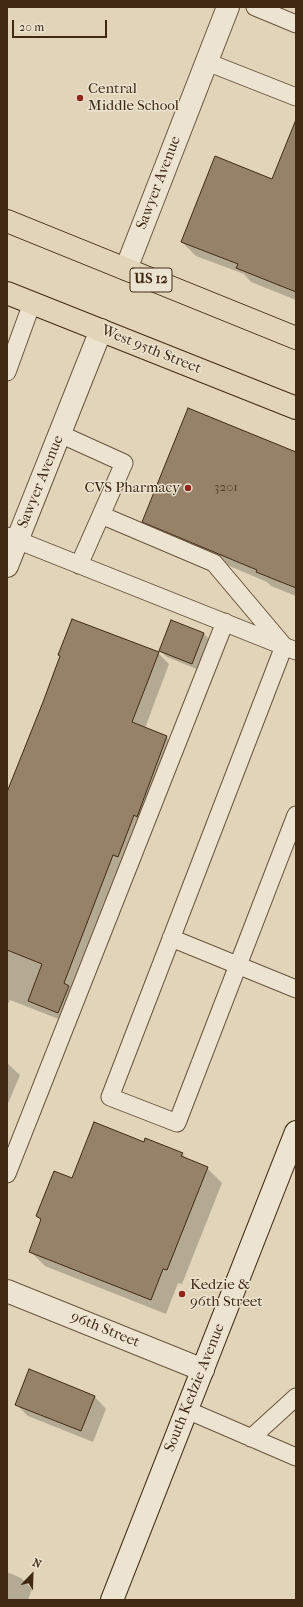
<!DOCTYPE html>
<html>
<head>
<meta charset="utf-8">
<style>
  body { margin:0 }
  #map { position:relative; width:303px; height:1607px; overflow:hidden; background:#e2d4b8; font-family:"IM FELL French Canon",serif }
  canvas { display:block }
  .frame { position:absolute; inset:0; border:8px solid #412a14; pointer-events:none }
  .north { position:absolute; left:12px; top:1555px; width:40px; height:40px; -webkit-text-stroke:3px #ece3d1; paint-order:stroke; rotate:23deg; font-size:11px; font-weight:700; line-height:16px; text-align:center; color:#412a14 }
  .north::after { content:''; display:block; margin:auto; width:14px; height:18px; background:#412a14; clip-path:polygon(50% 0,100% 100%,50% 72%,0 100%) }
  .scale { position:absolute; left:12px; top:20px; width:95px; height:18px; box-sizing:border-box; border:2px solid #412a14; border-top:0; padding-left:5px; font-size:12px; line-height:14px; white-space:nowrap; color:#412a14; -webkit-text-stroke:3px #ece3d1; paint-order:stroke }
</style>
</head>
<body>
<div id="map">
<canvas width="303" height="1607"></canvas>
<div class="frame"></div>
<div class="north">N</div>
<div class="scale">20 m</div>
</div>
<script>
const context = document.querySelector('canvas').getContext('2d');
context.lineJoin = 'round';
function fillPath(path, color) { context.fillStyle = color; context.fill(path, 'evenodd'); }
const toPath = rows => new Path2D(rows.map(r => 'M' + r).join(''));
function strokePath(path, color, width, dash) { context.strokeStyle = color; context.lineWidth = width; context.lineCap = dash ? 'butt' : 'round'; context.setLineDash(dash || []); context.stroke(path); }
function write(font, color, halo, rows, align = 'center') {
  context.font = font + ' "IM FELL French Canon",serif'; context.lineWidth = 3; context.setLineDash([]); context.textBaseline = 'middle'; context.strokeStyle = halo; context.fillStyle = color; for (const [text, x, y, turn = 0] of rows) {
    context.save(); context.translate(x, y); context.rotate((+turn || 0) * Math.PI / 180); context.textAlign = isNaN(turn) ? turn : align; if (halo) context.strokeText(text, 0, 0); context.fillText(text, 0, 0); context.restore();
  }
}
fillPath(toPath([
  [296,121,296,300,251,282,244,274,196,256,182,242,272,180],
  [7,339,11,343,7,352],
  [296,453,296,596,271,586,267,582,157,535,143,521],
  [204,634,210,640,199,670,167,657,160,651],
  [158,653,169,664,145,728,166,737,177,748,69,1023,10,1000,7,1006,7,794,61,657,59,655],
  [7,1063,20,1075,7,1106],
  [145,1143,182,1154,189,1161,207,1168,222,1183,182,1284,178,1283,166,1314,45,1266,30,1251,42,1220,38,1216,73,1180],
  [30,1371,95,1397,106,1409,93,1442,28,1416,16,1404],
  [7,1572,21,1578,32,1589,28,1600,7,1600]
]), '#0003');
const building = toPath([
  [295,122,296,122,296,292,236,268,238,264,181,242,215,156,272,179,295,122],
  [188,408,296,452,296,588,256,572,257,570,142,522,188,408],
  [72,619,159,652,132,722,167,736,137,817,134,815,118,857,113,855,64,983,69,986,58,1013,28,1001,42,964,7,950,7,792,43,702,60,656,58,655,72,619],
  [171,620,204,633,192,664,159,651,171,620],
  [94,1122,144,1142,145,1138,183,1153,181,1156,208,1167,167,1270,163,1269,151,1300,29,1252,41,1219,36,1216,54,1171,72,1178,94,1122],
  [29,1369,95,1396,81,1431,15,1405,29,1369]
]);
fillPath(building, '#958269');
strokePath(building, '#412a14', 1);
const lane = toPath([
  [255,7,296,24],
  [207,62,296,97],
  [7,372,32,303],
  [60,434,124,463,79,565],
  [101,515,214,563,284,646,110,1097,177,1123,296,815],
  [7,536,296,651],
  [171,938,296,989],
  [7,1174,225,622],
  [187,1410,296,1457],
  [251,1438,296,1397]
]);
const street = toPath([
  [126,269,228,7],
  [7,566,101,330],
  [7,1291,203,1370]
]);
const secondary = toPath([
  [112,1600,296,1132]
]);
const primary = toPath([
  [7,221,296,338],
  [7,293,296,408]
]);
strokePath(lane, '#69543d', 19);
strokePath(street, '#69543d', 24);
strokePath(secondary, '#412a14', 24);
strokePath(primary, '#412a14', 24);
strokePath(lane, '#ece3d1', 17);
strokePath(street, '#ece3d1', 22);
strokePath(secondary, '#ece3d1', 22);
strokePath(primary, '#e2d4b8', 22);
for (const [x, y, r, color] of [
  [80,98,4,"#8f2418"],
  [188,488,4,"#8f2418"],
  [182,1294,4,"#8f2418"]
]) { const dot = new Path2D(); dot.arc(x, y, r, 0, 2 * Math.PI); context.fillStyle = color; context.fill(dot); strokePath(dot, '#ece3d1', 1.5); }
write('13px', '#564029', null, [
  ["3201",226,488]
]);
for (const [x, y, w] of [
  [151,280,42]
]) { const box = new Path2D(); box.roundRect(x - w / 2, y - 12, w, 24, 3); context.fillStyle = '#ece3d1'; context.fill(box); strokePath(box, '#412a14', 1); }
write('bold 14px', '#412a14', null, [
  ["US 12",151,280]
]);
write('15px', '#412a14', '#ece3d1', [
  ["Central",88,89],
  ["Middle School",88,106],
  ["CVS Pharmacy",180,488,"right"],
  ["Kedzie &",190,1285],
  ["96th Street",190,1302]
], 'left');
write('15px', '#412a14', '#ece3d1', [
  ["Sawyer Avenue",159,183,-69],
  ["West 95th Street",151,350,22],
  ["Sawyer Avenue",41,482,-68],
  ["96th Street",105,1330,22],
  ["South Kedzie Avenue",195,1388,-68]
]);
</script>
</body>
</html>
